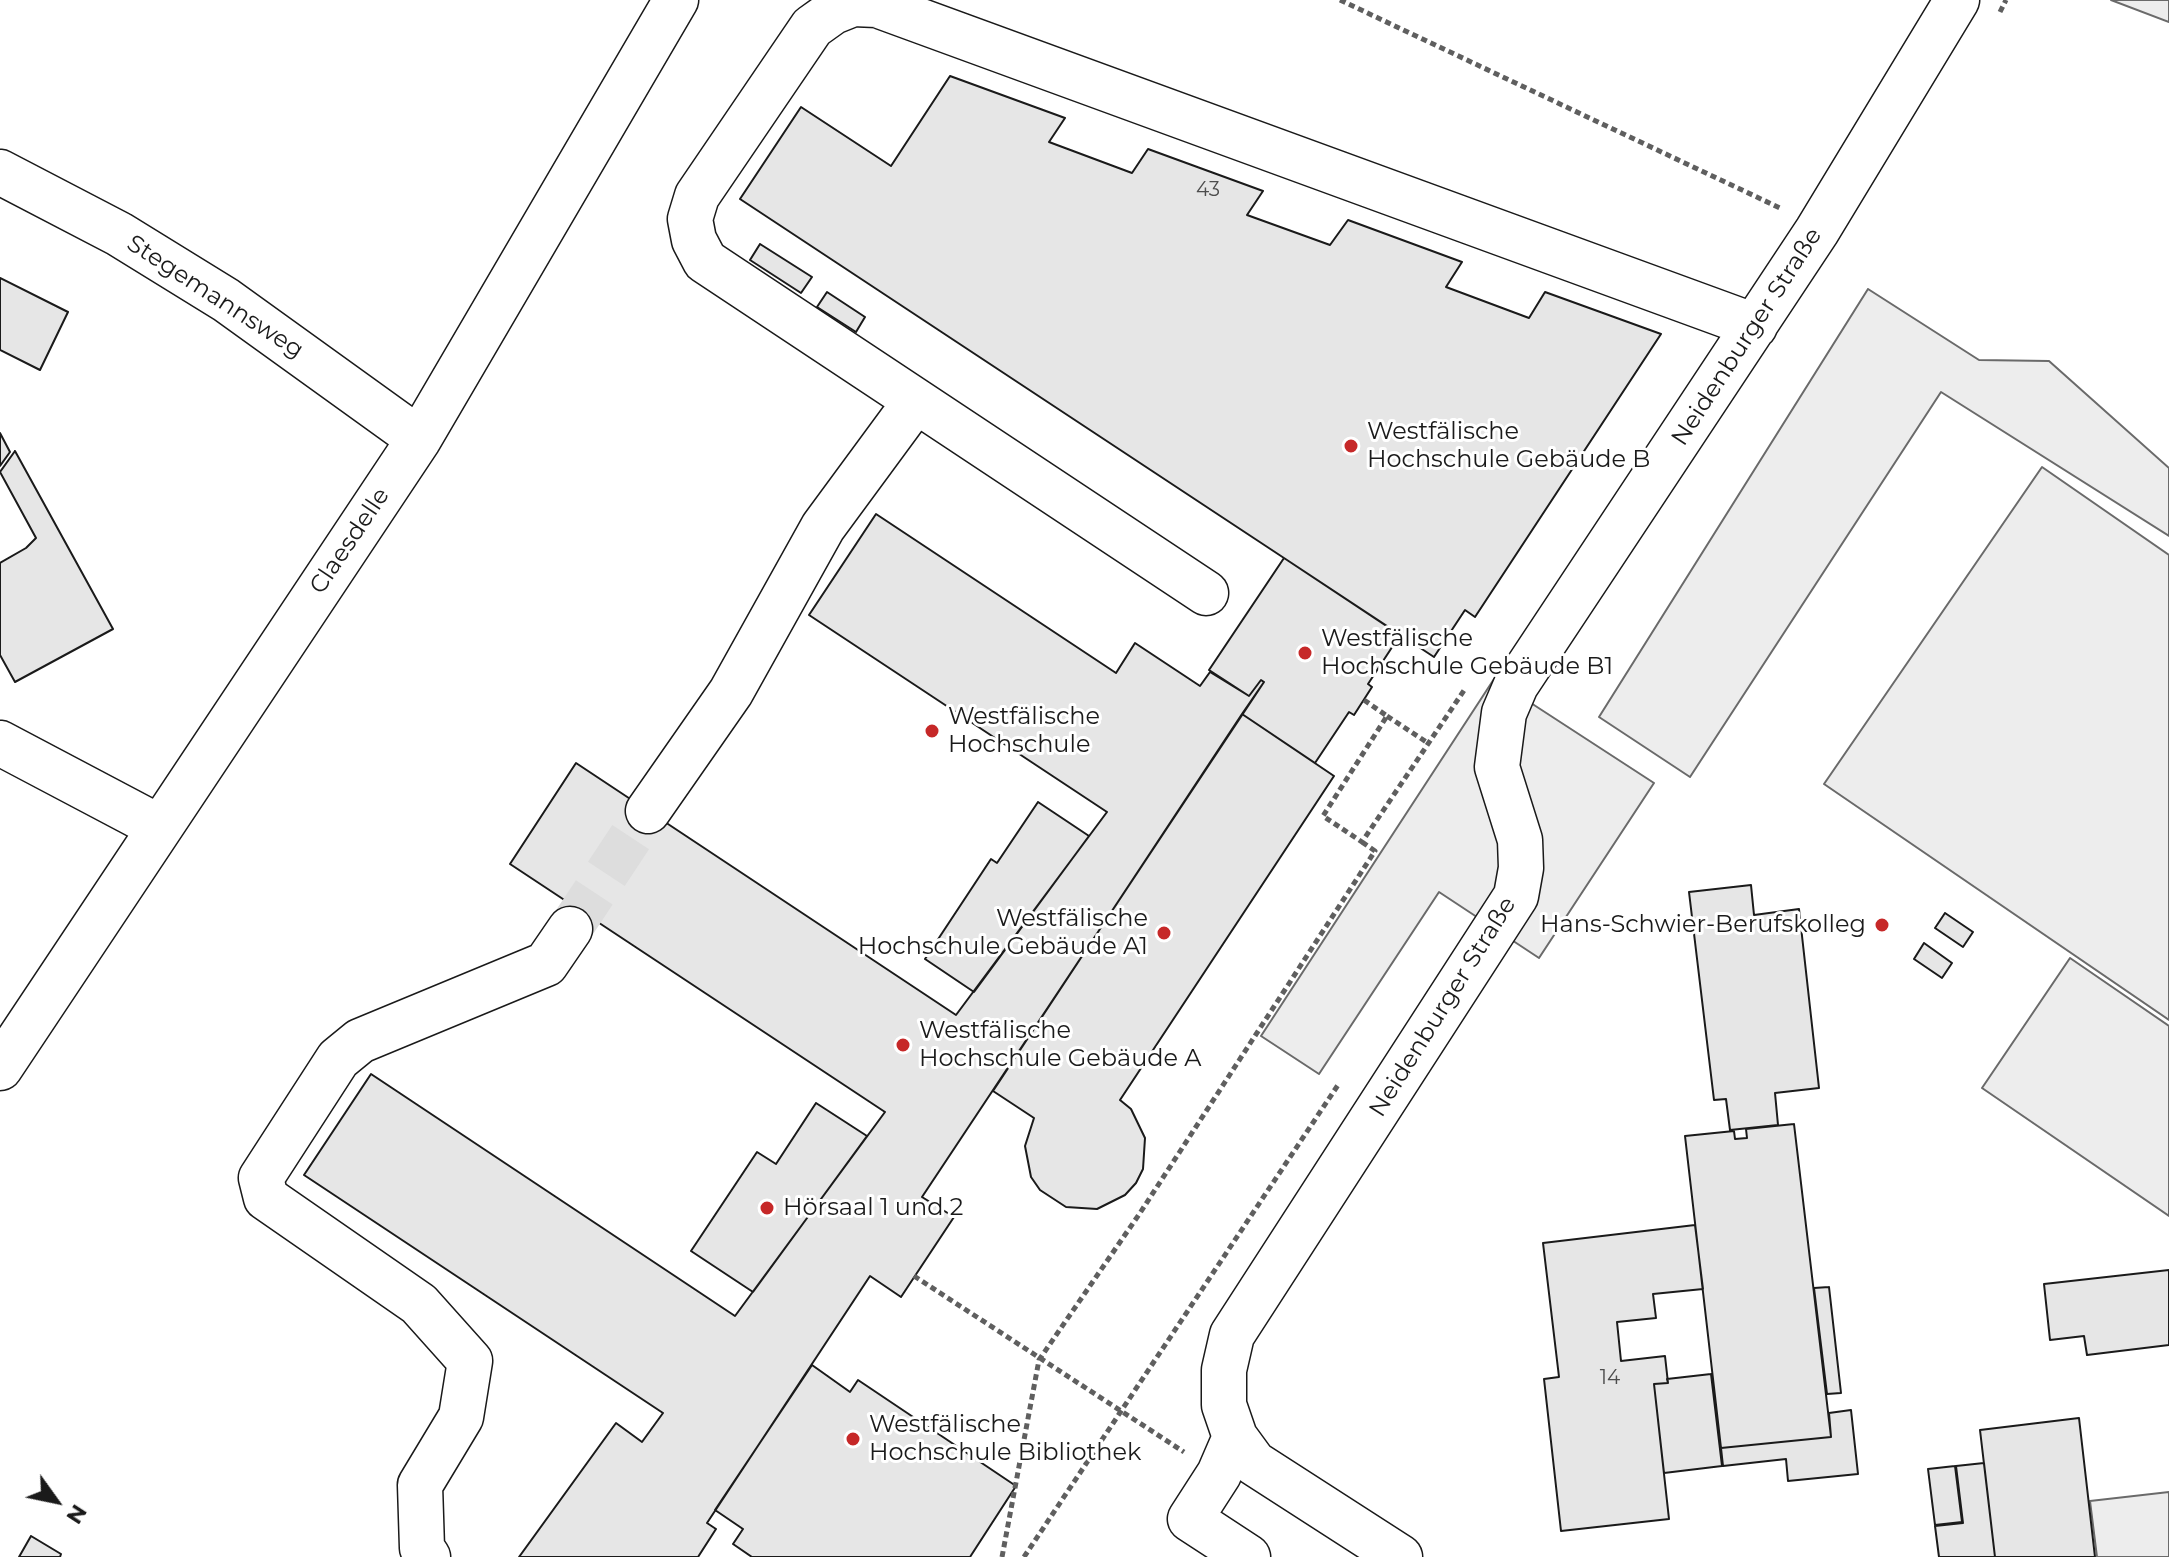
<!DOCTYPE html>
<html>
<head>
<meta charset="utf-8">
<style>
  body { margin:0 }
  #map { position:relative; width:2169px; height:1557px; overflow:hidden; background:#fff; font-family:Montserrat,sans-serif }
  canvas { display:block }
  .north { position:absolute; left:16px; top:1461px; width:80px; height:80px; -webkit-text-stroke:6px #fff; paint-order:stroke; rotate:123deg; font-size:22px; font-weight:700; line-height:32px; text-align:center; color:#1a1a1a }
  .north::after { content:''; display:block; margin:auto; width:28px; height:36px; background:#1a1a1a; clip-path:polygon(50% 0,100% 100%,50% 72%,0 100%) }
</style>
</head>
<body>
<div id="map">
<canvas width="2169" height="1557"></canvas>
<div class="north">N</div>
</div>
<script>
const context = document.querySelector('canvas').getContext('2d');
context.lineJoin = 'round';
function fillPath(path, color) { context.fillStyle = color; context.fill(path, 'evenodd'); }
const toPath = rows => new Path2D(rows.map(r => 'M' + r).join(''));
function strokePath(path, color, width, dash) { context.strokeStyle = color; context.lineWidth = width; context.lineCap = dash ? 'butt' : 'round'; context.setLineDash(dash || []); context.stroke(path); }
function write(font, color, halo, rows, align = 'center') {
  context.font = font + ' Montserrat,sans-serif'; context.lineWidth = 6; context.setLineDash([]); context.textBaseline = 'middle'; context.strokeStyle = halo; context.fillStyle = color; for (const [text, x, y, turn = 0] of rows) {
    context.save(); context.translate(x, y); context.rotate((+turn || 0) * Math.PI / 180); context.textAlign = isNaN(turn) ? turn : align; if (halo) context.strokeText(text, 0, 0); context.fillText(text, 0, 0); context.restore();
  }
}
const built = toPath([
  [2111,0,2169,0,2169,22,2111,0],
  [1868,289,1979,360,2049,361,2169,468,2169,536,1941,392,1690,777,1599,717,1868,289],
  [2042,467,2169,555,2169,1020,1824,784,2042,467],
  [1494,679,1654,783,1539,958,1439,892,1319,1074,1261,1036,1494,679],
  [2070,958,2169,1026,2169,1216,1982,1088,2070,958],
  [2169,1492,2169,1557,2097,1557,2090,1501,2169,1492]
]);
fillPath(built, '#ededed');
strokePath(built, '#6a6a6a', 2);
const building = toPath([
  [950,76,1065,118,1049,142,1132,173,1148,149,1263,191,1247,215,1330,245,1348,220,1462,262,1446,287,1529,318,1545,292,1661,334,1475,617,1465,610,1434,657,740,199,801,107,891,166,950,76],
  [760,244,812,277,801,293,750,260,760,244],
  [0,278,68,312,40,370,0,350,0,278],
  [827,292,865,317,856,332,817,307,827,292],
  [0,433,10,452,0,466,0,433],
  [15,451,113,629,15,682,0,655,0,563,26,548,36,538,0,472,15,451],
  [876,514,1116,673,1135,643,1200,686,1210,672,1249,696,1261,680,1264,682,922,1197,954,1217,901,1297,870,1276,707,1523,716,1529,698,1557,519,1557,616,1423,642,1442,663,1413,304,1175,371,1074,735,1316,885,1112,510,864,576,763,956,1015,1107,812,809,615,876,514],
  [1284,558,1400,635,1368,684,1372,687,1354,715,1349,712,1315,763,1242,714,1264,682,1261,680,1249,696,1209,670,1284,558],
  [1242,714,1334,776,1120,1100,1131,1109,1145,1138,1143,1169,1136,1183,1125,1195,1097,1209,1066,1207,1040,1190,1031,1177,1025,1146,1034,1118,993,1091,1242,714],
  [1038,802,1089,836,974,992,925,959,991,859,997,863,1038,802],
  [1751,885,1754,915,1799,909,1819,1088,1775,1093,1778,1125,1730,1130,1726,1099,1714,1100,1689,892,1751,885],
  [1945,913,1973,932,1963,947,1935,928,1945,913],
  [1924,943,1952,963,1942,978,1914,959,1924,943],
  [816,1103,867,1136,753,1292,691,1251,757,1152,776,1164,816,1103],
  [1794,1124,1831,1437,1721,1448,1685,1136,1734,1131,1735,1139,1747,1138,1746,1129,1794,1124],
  [1695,1225,1703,1289,1653,1294,1656,1318,1617,1322,1621,1361,1665,1356,1668,1383,1654,1384,1669,1519,1561,1531,1544,1379,1559,1377,1543,1243,1695,1225],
  [2169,1270,2169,1345,2087,1355,2084,1336,2050,1340,2044,1284,2169,1270],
  [1829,1287,1841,1393,1827,1394,1814,1288,1829,1287],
  [812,1365,850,1392,858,1380,1016,1486,970,1557,752,1557,733,1544,743,1529,715,1510,812,1365],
  [1711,1374,1722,1466,1664,1473,1654,1384,1668,1383,1667,1379,1711,1374],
  [1851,1410,1858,1474,1788,1481,1786,1459,1723,1466,1721,1448,1831,1437,1829,1413,1851,1410],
  [2079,1418,2095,1557,1995,1557,1980,1430,2079,1418],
  [1984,1463,1995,1557,1939,1557,1935,1526,1963,1523,1956,1466,1984,1463],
  [1955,1466,1962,1522,1935,1525,1928,1469,1955,1466],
  [31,1536,61,1554,60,1557,19,1557,31,1536]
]);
fillPath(building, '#e6e6e6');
strokePath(building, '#1a1a1a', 2);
strokePath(toPath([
  [570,929,648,811]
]), '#ddd', 44, [44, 22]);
const minor = toPath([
  [0,172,119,234,226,300,419,439],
  [1206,593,705,261,694,240,690,219,697,196,812,27,833,12,853,4,877,5,1755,326],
  [0,743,159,827],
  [648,811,731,692,823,527,915,402],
  [0,1068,419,439,676,0],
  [1235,1437,1219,1474,1190,1519,1248,1557],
  [428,1557,422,1548,420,1485,461,1417,470,1361,419,1304,266,1198,261,1178,338,1059,360,1041,546,964,570,929],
  [1400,1557,1254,1463,1235,1437,1224,1405,1224,1370,1232,1335,1516,896,1521,868,1520,840,1497,767,1504,713,1516,685,1817,231,1957,0]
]);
strokePath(minor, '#1a1a1a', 47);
strokePath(toPath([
  [1340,0,1780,208],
  [2000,12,2006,0],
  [1364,700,1387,716,1323,816,1362,842,1465,689],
  [1387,716,1428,743],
  [914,1276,1184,1452],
  [1002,1557,1039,1360,1140,1213,1375,851,1362,842],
  [1024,1557,1338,1085]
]), '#5f5f5f', 5, [6, 4]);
strokePath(minor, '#fff', 44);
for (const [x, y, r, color] of [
  [1351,446,8,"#c62828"],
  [1305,653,8,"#c62828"],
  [932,731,8,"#c62828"],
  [1882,925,8,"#c62828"],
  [1164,933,8,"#c62828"],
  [903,1045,8,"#c62828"],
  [767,1208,8,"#c62828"],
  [853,1439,8,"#c62828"]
]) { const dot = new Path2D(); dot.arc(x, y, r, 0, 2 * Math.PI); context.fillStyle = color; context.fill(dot); strokePath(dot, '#fff', 3); }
write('20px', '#4d4d4d', null, [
  ["43",1208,190],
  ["14",1610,1378]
]);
write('24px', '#1a1a1a', '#fff', [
  ["Stegemannsweg",215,297,33],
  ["Neidenburger Straße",1747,337,-57],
  ["Claesdelle",350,541,-56],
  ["Neidenburger Straße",1443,1007,-58]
]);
write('24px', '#1a1a1a', '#fff', [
  ["Westfälische",1367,432],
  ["Hochschule Gebäude B",1367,460],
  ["Westfälische",1321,639],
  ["Hochschule Gebäude B1",1321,667],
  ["Westfälische",948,717],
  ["Hochschule",948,745],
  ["Westfälische",1148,919,"right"],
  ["Hochschule Gebäude A1",1148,947,"right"],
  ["Hans-Schwier-Berufskolleg",1866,925,"right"],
  ["Westfälische",919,1031],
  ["Hochschule Gebäude A",919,1059],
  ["Hörsaal 1 und 2",783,1208],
  ["Westfälische",869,1425],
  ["Hochschule Bibliothek",869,1453]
], 'left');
</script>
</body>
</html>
